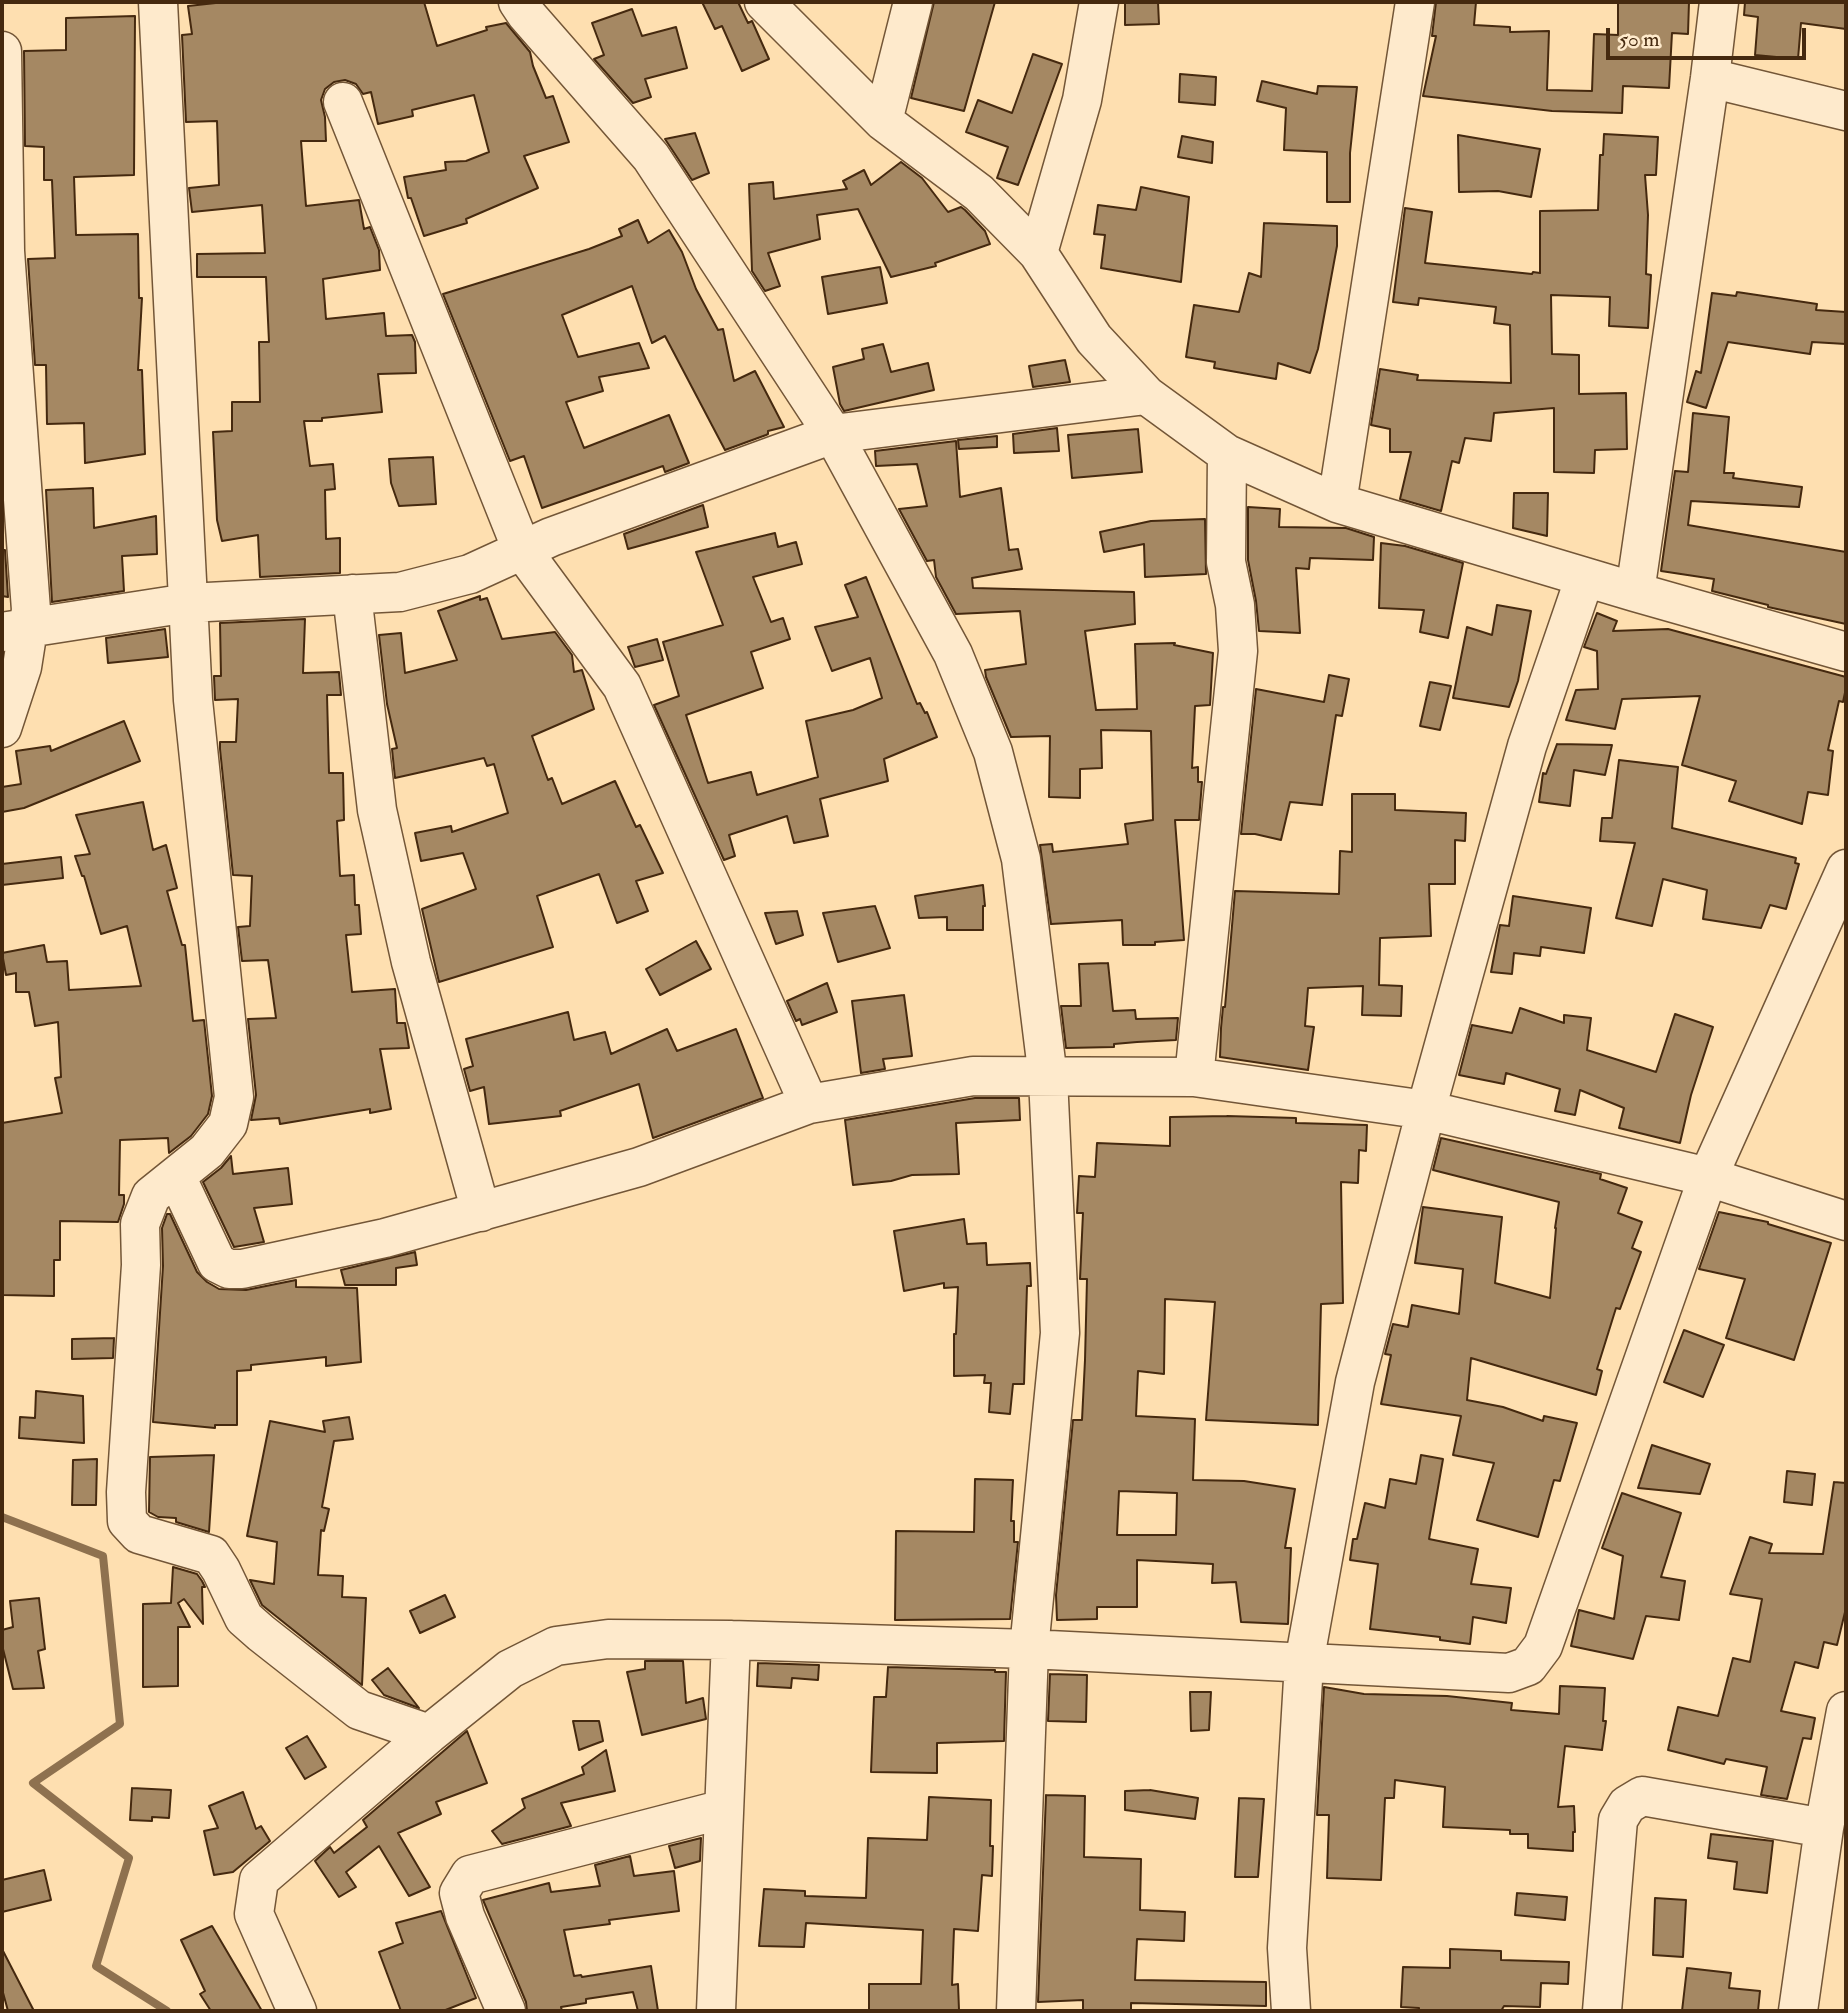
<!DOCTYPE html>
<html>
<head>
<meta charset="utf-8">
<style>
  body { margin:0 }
  #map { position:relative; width:1848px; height:2013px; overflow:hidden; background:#fedfb0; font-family:"IM FELL Double Pica",serif }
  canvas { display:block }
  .frame { position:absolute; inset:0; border:4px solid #45290f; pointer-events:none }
  .scale { position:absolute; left:1606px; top:28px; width:200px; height:32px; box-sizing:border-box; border:4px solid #45290f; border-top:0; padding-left:9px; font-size:21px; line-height:24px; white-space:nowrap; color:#45290f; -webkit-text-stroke:5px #feeacc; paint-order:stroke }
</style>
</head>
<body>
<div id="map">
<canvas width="1848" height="2013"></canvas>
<div class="frame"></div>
<div class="scale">50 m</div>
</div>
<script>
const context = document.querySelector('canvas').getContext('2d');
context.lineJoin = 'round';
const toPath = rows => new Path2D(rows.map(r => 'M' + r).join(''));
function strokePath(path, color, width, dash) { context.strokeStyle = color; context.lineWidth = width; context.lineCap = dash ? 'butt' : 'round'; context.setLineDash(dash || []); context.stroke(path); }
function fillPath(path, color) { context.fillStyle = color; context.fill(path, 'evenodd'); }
strokePath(toPath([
  [2,1517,103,1556,120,1724,33,1783,129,1858,96,1966,167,2011]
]), '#8e714f', 8);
const building = toPath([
  [225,2,424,2,437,46,487,30,486,27,506,23,530,52,533,66,546,98,553,96,569,142,524,156,538,188,466,219,467,223,424,236,411,198,408,198,404,177,446,170,445,162,466,161,489,152,474,95,412,110,413,116,378,124,371,92,363,94,356,84,345,80,334,82,325,89,321,100,325,117,326,141,301,141,306,206,359,200,364,229,370,227,379,250,380,270,323,279,326,319,384,313,386,336,412,335,415,342,416,373,378,374,382,412,322,418,322,421,304,421,310,466,333,464,335,489,325,490,326,539,340,538,340,573,260,577,258,535,222,541,217,520,213,432,232,431,232,402,260,402,259,342,269,342,266,277,197,277,197,254,265,253,262,205,192,212,189,188,219,185,217,121,186,122,182,35,192,34,188,6,225,2],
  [702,2,738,2,748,23,752,21,769,59,742,71,722,26,715,29,702,2],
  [934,2,995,2,964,111,911,98,934,2],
  [1125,2,1158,2,1159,24,1125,25,1125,2],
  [1436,2,1476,2,1474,25,1510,27,1510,32,1549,31,1547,90,1592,91,1594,34,1618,35,1618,2,1689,2,1688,34,1672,33,1669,88,1623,86,1622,113,1552,111,1423,96,1436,36,1432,36,1436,2],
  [1745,2,1846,2,1846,29,1801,23,1798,59,1755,55,1758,17,1744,15,1745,2],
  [632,9,642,36,676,27,687,68,645,79,651,97,633,103,594,59,604,55,592,23,632,9],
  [135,16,134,175,74,177,76,235,138,234,139,298,142,298,138,370,142,370,145,454,85,463,84,423,47,424,46,365,35,365,28,259,55,258,52,180,44,180,44,147,25,146,24,51,66,50,66,18,135,16],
  [1033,54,1062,64,1018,185,997,178,1008,147,966,132,978,100,1012,113,1033,54],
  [1180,74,1216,77,1215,105,1179,102,1180,74],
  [1262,81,1317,94,1318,86,1357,87,1350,153,1350,202,1327,202,1327,152,1284,150,1286,108,1257,101,1262,81],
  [695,133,709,173,692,180,665,139,695,133],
  [1604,134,1658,137,1656,175,1645,175,1648,215,1646,274,1651,275,1648,328,1609,326,1610,297,1551,295,1552,354,1579,355,1579,394,1626,393,1627,449,1595,450,1594,473,1554,472,1554,408,1494,413,1491,441,1465,438,1459,463,1452,461,1441,511,1400,499,1411,452,1390,452,1390,429,1371,425,1380,369,1418,375,1417,380,1511,383,1510,325,1494,323,1496,307,1419,298,1418,305,1393,302,1405,208,1432,212,1425,263,1532,274,1533,272,1540,273,1540,211,1598,210,1600,155,1603,155,1604,134],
  [1458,135,1540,149,1531,197,1498,191,1459,192,1458,135],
  [1182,136,1213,142,1212,163,1178,157,1182,136],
  [901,162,922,178,948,212,961,207,965,210,985,231,990,244,935,263,936,266,891,277,858,209,817,215,820,239,768,253,780,286,765,291,752,271,749,184,773,182,774,199,847,189,843,181,864,170,871,185,901,162],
  [1141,187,1189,197,1181,282,1101,268,1105,235,1094,234,1098,205,1136,210,1141,187],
  [638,220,648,243,669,230,682,252,696,289,718,330,723,329,734,381,755,371,784,427,768,431,768,434,766,435,725,450,665,336,652,343,632,286,562,315,578,357,639,343,649,368,599,377,603,391,566,402,584,448,669,415,689,463,665,472,663,466,542,508,524,456,510,461,443,294,589,249,622,236,619,229,638,220],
  [1264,223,1337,226,1337,246,1318,349,1310,373,1278,363,1276,379,1214,368,1215,362,1186,357,1194,305,1239,312,1249,273,1261,277,1264,223],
  [880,267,887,303,828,314,822,277,880,267],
  [1737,292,1817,304,1816,310,1846,312,1846,344,1812,342,1810,354,1728,342,1706,408,1687,402,1696,371,1701,373,1712,293,1736,296,1737,292],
  [883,344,891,372,928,363,934,390,844,411,840,404,833,367,864,359,862,349,883,344],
  [1065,360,1070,382,1033,387,1029,366,1065,360],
  [1693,413,1729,417,1724,473,1734,473,1733,478,1802,487,1799,507,1691,501,1688,525,1846,552,1846,624,1768,607,1768,605,1712,591,1714,579,1661,571,1675,471,1688,472,1693,413],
  [1057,428,1059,451,1014,453,1013,434,1057,428],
  [1138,429,1142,472,1072,478,1068,435,1138,429],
  [997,436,997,447,959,449,958,440,997,436],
  [956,441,960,497,1001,488,1009,550,1018,549,1022,569,972,578,973,588,1134,592,1135,624,1085,631,1096,710,1137,709,1135,644,1175,643,1174,645,1213,653,1210,705,1195,706,1192,768,1198,767,1198,782,1202,782,1199,820,1175,820,1184,940,1155,942,1155,945,1123,945,1122,920,1051,924,1040,845,1052,844,1053,852,1128,844,1125,824,1153,820,1151,731,1101,730,1102,768,1080,769,1080,798,1049,797,1050,736,1011,737,986,677,985,670,1026,664,1020,611,956,614,936,577,934,560,927,561,899,509,927,506,917,464,876,466,875,451,956,441],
  [433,457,436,504,399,506,391,483,389,459,433,457],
  [93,488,94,528,156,516,157,554,122,556,124,591,52,602,46,490,93,488],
  [1514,493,1548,493,1547,536,1513,528,1514,493],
  [703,505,708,527,628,549,624,534,703,505],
  [1248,507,1280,509,1279,527,1346,528,1374,537,1373,560,1310,558,1309,569,1296,568,1300,633,1259,631,1256,601,1248,560,1248,507],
  [1205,519,1206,574,1145,577,1144,544,1104,552,1100,532,1151,521,1205,519],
  [775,533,778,547,796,542,802,564,753,577,771,622,783,618,790,639,751,652,763,688,686,715,708,783,751,772,757,795,818,777,806,721,853,710,882,698,870,658,832,671,815,627,858,617,845,585,866,577,917,704,920,703,925,713,927,712,937,737,884,759,888,781,820,799,828,836,794,843,787,816,729,835,735,856,724,860,654,705,679,696,663,642,723,625,696,552,775,533],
  [1381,543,1405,546,1463,563,1448,638,1420,632,1424,610,1379,608,1381,543],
  [2,550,5,550,8,597,2,596,2,550],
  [480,596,480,600,487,598,502,639,555,632,572,655,574,672,582,670,594,709,532,736,548,780,552,778,562,804,615,781,636,827,640,825,663,873,636,881,648,911,617,923,599,874,537,896,553,947,439,982,422,909,476,889,463,853,421,861,415,833,451,826,452,832,508,813,494,764,487,766,484,758,395,778,392,749,397,748,387,704,379,635,401,633,405,673,457,660,438,611,480,596],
  [1497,605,1531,611,1518,681,1509,707,1453,698,1467,627,1492,635,1497,605],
  [1597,613,1617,621,1613,631,1668,629,1846,677,1846,688,1843,702,1839,701,1828,750,1833,751,1828,795,1808,792,1802,824,1729,801,1736,781,1682,765,1700,696,1622,699,1615,729,1566,720,1576,690,1598,689,1597,651,1584,647,1597,613],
  [305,619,303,673,339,672,341,695,327,695,329,773,343,773,344,820,337,821,340,876,354,875,355,905,359,905,361,934,346,935,352,992,395,989,397,1023,405,1023,409,1048,380,1049,391,1109,370,1113,370,1109,280,1124,279,1118,251,1120,256,1095,248,1019,276,1018,268,960,242,961,238,927,250,926,252,876,233,875,220,749,220,742,236,742,238,699,215,700,214,676,221,676,220,623,305,619],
  [165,629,168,657,108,663,106,638,165,629],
  [657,639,663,660,635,667,628,647,657,639],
  [1329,675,1349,679,1342,716,1336,715,1322,805,1290,802,1281,840,1255,834,1241,834,1256,689,1324,702,1329,675],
  [1430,682,1451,686,1440,730,1420,726,1430,682],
  [124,721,140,761,24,808,2,812,2,787,21,784,16,751,50,746,51,751,124,721],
  [1557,744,1612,745,1605,775,1574,770,1570,806,1539,802,1543,773,1546,774,1557,744],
  [1619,760,1678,767,1672,828,1796,858,1795,863,1799,864,1786,909,1770,905,1761,928,1703,919,1707,890,1663,879,1652,926,1616,918,1635,843,1600,841,1602,818,1612,818,1619,760],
  [1352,794,1395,794,1395,810,1466,813,1465,841,1455,840,1455,884,1429,884,1431,936,1380,938,1379,985,1402,986,1401,1016,1362,1015,1363,986,1308,988,1305,1026,1314,1027,1308,1070,1220,1057,1221,1028,1223,1007,1225,1007,1235,891,1339,894,1340,851,1352,852,1352,794],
  [143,802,153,850,166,845,177,888,167,891,182,945,185,945,193,1021,204,1020,212,1096,208,1114,191,1136,169,1153,168,1138,120,1140,119,1195,124,1195,124,1204,118,1222,60,1221,60,1260,54,1260,54,1296,2,1295,2,1123,62,1113,55,1078,61,1077,58,1022,35,1026,29,992,16,992,16,973,6,975,2,953,44,945,47,962,67,961,69,990,141,986,127,926,101,934,84,876,82,876,75,856,90,854,76,815,143,802],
  [61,857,63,878,2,885,2,864,61,857],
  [983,885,985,906,983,906,983,930,947,930,947,917,919,918,915,896,983,885],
  [1513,896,1591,908,1584,953,1541,947,1540,956,1514,953,1512,974,1491,972,1500,925,1509,926,1513,896],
  [875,906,890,948,838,962,823,913,875,906],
  [797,911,803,935,776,944,765,913,797,911],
  [696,941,711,969,660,995,646,969,696,941],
  [1108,963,1113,1011,1135,1010,1136,1019,1178,1018,1176,1040,1137,1042,1114,1044,1114,1047,1066,1048,1061,1006,1081,1006,1079,964,1108,963],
  [827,983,837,1012,802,1025,800,1019,796,1021,787,1001,827,983],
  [904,995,912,1056,883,1059,885,1069,861,1073,852,1001,904,995],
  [1520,1008,1564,1023,1564,1015,1591,1018,1587,1050,1656,1072,1675,1014,1713,1027,1691,1095,1680,1143,1619,1128,1624,1108,1580,1090,1575,1115,1555,1111,1560,1089,1506,1073,1504,1084,1459,1075,1472,1025,1512,1033,1520,1008],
  [568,1012,574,1040,605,1032,611,1054,667,1029,677,1051,736,1029,763,1098,653,1138,639,1084,560,1111,561,1116,489,1124,484,1087,470,1091,464,1069,473,1066,466,1039,568,1012],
  [975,1098,1019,1098,1020,1120,956,1123,959,1174,912,1175,891,1181,853,1185,845,1120,975,1098],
  [1227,1116,1296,1118,1296,1123,1367,1125,1366,1151,1359,1150,1358,1183,1341,1182,1343,1303,1321,1304,1318,1425,1206,1420,1215,1302,1165,1299,1164,1374,1138,1371,1136,1416,1195,1419,1193,1480,1244,1481,1295,1489,1285,1548,1291,1548,1288,1624,1241,1622,1236,1582,1212,1583,1213,1564,1137,1560,1137,1607,1097,1607,1097,1619,1057,1620,1056,1595,1073,1420,1082,1420,1085,1360,1087,1279,1080,1279,1083,1213,1077,1213,1079,1176,1095,1177,1097,1143,1170,1146,1170,1117,1227,1116],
  [1119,1491,1177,1493,1176,1535,1117,1535,1119,1491],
  [1441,1138,1601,1174,1600,1179,1627,1188,1618,1213,1642,1222,1632,1248,1641,1252,1620,1309,1616,1308,1597,1369,1602,1371,1596,1395,1471,1358,1467,1400,1503,1407,1543,1421,1544,1416,1577,1423,1560,1481,1554,1480,1538,1537,1477,1520,1494,1463,1453,1455,1461,1416,1381,1404,1391,1355,1385,1354,1393,1324,1408,1327,1412,1305,1459,1314,1463,1269,1415,1263,1423,1207,1502,1217,1495,1283,1550,1298,1556,1228,1555,1228,1559,1202,1433,1170,1441,1138],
  [231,1156,233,1174,288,1168,292,1204,254,1208,264,1242,234,1247,203,1182,221,1168,231,1156],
  [1719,1212,1768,1222,1768,1224,1831,1243,1794,1360,1726,1338,1745,1279,1699,1269,1719,1212],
  [167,1214,170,1214,197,1272,207,1282,219,1289,246,1290,296,1280,296,1287,357,1288,361,1362,326,1366,326,1357,251,1365,251,1370,237,1371,237,1425,215,1425,215,1428,153,1422,163,1266,162,1228,167,1214],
  [964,1219,967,1244,986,1243,987,1265,1030,1263,1031,1286,1027,1286,1024,1384,1013,1384,1010,1414,989,1412,991,1383,984,1383,985,1375,954,1376,954,1334,956,1334,958,1287,944,1288,944,1283,904,1291,894,1231,964,1219],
  [415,1252,417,1265,396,1268,396,1285,345,1285,341,1270,415,1252],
  [1684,1330,1724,1345,1703,1397,1664,1382,1684,1330],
  [114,1338,113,1358,72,1359,72,1339,114,1338],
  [36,1391,83,1396,84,1443,19,1438,20,1417,35,1418,36,1391],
  [349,1417,353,1439,334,1441,322,1507,329,1509,324,1531,321,1530,318,1575,343,1576,342,1597,366,1598,362,1685,262,1605,250,1580,274,1584,277,1542,247,1536,270,1421,325,1432,323,1421,349,1417],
  [1652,1445,1710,1464,1700,1494,1638,1488,1652,1445],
  [214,1455,209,1532,176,1522,176,1518,158,1517,149,1512,150,1457,214,1455],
  [1421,1455,1443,1459,1429,1539,1478,1549,1471,1584,1511,1588,1506,1623,1473,1617,1470,1644,1440,1640,1440,1637,1370,1629,1378,1564,1350,1560,1353,1539,1357,1539,1365,1503,1385,1508,1390,1479,1416,1484,1421,1455],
  [97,1459,96,1505,72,1505,73,1460,97,1459],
  [1787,1471,1815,1474,1812,1505,1784,1502,1787,1471],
  [975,1479,1013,1480,1011,1521,1014,1521,1014,1542,1018,1542,1010,1619,895,1620,896,1531,974,1532,975,1479],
  [1834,1482,1846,1483,1846,1608,1837,1645,1824,1642,1818,1668,1795,1662,1781,1711,1815,1718,1811,1739,1803,1738,1787,1799,1761,1795,1767,1767,1726,1759,1724,1764,1668,1750,1678,1707,1718,1716,1733,1658,1750,1662,1762,1599,1730,1594,1750,1537,1772,1544,1769,1553,1823,1554,1834,1482],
  [1622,1493,1681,1513,1661,1577,1685,1581,1679,1620,1646,1616,1633,1659,1571,1646,1579,1610,1614,1619,1623,1556,1602,1548,1622,1493],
  [173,1567,197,1574,202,1581,205,1587,202,1587,203,1624,184,1599,178,1603,190,1627,178,1627,178,1686,143,1687,143,1604,171,1603,173,1567],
  [445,1595,455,1617,420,1633,410,1611,445,1595],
  [39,1598,45,1649,38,1651,44,1688,13,1689,2,1645,2,1630,13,1627,10,1601,39,1598],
  [645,1661,683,1661,686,1703,703,1698,706,1719,642,1735,627,1672,645,1669,645,1661],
  [758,1663,819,1665,818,1680,792,1678,791,1688,757,1686,758,1663],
  [888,1667,995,1670,995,1672,1006,1672,1004,1741,937,1743,937,1773,871,1772,874,1697,886,1697,888,1667],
  [388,1668,419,1708,384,1695,372,1680,388,1668],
  [1050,1674,1087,1675,1086,1722,1048,1721,1050,1674],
  [1560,1686,1605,1688,1603,1721,1606,1721,1602,1750,1565,1746,1558,1807,1574,1806,1575,1832,1573,1832,1573,1851,1528,1848,1528,1834,1510,1834,1510,1830,1443,1827,1445,1787,1395,1780,1394,1798,1385,1798,1381,1880,1327,1878,1329,1815,1317,1815,1324,1687,1364,1694,1447,1696,1512,1703,1511,1710,1559,1714,1560,1686],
  [1190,1692,1211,1692,1209,1730,1191,1731,1190,1692],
  [573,1721,599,1721,603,1741,579,1750,573,1721],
  [467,1731,487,1783,436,1802,441,1814,398,1833,430,1887,409,1896,379,1846,346,1872,356,1887,339,1897,315,1861,330,1847,334,1853,367,1827,363,1820,467,1731],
  [307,1736,326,1767,305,1779,286,1748,307,1736],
  [606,1750,615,1791,561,1803,571,1826,502,1844,492,1831,525,1808,522,1799,584,1774,582,1767,606,1750],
  [132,1788,171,1790,169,1818,152,1817,152,1821,130,1820,132,1788],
  [1150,1790,1198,1798,1195,1819,1125,1810,1125,1791,1150,1790],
  [243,1792,256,1829,261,1826,270,1841,233,1872,214,1875,204,1831,218,1828,209,1806,243,1792],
  [1046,1795,1085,1796,1084,1857,1141,1859,1140,1910,1185,1912,1184,1941,1137,1939,1135,1980,1266,1982,1266,2006,1131,2003,1131,2011,1083,2011,1083,2000,1038,2002,1046,1795],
  [929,1797,991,1800,990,1846,993,1846,992,1876,982,1875,978,1931,954,1929,952,1985,958,1984,959,2010,869,2010,869,1984,921,1984,923,1930,806,1923,804,1947,759,1946,764,1889,805,1891,805,1896,866,1898,868,1838,927,1840,929,1797],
  [1239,1798,1264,1799,1258,1877,1235,1877,1239,1798],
  [1711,1834,1773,1841,1767,1893,1734,1889,1737,1862,1708,1858,1711,1834],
  [701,1838,700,1861,675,1868,669,1846,701,1838],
  [630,1856,634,1876,674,1871,679,1911,609,1920,610,1924,564,1930,574,1976,581,1975,582,1977,651,1966,658,2011,638,2011,633,1992,586,1999,586,2003,561,2007,562,2011,527,2011,526,2002,483,1900,549,1883,551,1892,600,1886,595,1865,630,1856],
  [44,1870,51,1900,2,1912,2,1880,44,1870],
  [1517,1893,1567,1897,1565,1920,1515,1915,1517,1893],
  [1655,1898,1686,1900,1683,1957,1653,1955,1655,1898],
  [441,1911,476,1998,443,2011,401,2011,379,1952,403,1943,396,1923,441,1911],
  [212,1926,262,2011,211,2011,200,1994,205,1991,181,1940,212,1926],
  [2,1949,34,2011,8,2011,2,1989,2,1949],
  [1450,1949,1501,1951,1501,1960,1569,1962,1568,1984,1541,1983,1540,2007,1504,2006,1501,2011,1419,2011,1419,2008,1401,2007,1403,1967,1450,1968,1450,1949],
  [1687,1968,1731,1973,1729,1988,1760,1991,1758,2011,1682,2011,1687,1968]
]);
fillPath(building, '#a58863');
strokePath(building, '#45290f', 2);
const minor = toPath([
  [158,2,193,700,234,1097,228,1124,207,1151,151,1196,140,1224,141,1265,126,1492,127,1521,139,1534,211,1555,221,1570,244,1618,261,1633,359,1710,429,1734],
  [518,2,526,14,651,157,833,434,953,654,993,752,1021,859,1048,1078,1060,1333,1029,1649,1016,2011],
  [764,2,883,121,979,193,1038,253,1094,339,1146,395,1227,454,1337,503,1635,592,1846,652],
  [2,51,5,251,31,610,22,667,2,728],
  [1710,78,1846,111],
  [343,102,522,550,622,686,809,1104],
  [883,121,913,2],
  [1038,253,1082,100,1099,2],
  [1337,503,1415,2],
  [1635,592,1710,78,1719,2],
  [352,594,377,810,411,962,481,1212],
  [2,632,188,603,400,592,470,574,551,537,833,434,1146,395],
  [1194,1077,1238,651,1235,605,1226,562,1227,454],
  [176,1176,217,1263,229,1269,242,1269,385,1238,639,1167,809,1104,973,1076,1194,1077,1426,1110,1708,1177,1846,1221],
  [297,2011,254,1914,259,1880,429,1734,510,1669,556,1646,608,1639,731,1640,1029,1649,1509,1673,1528,1666,1543,1646,1708,1177,1846,869],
  [506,2011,465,1916,459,1893,470,1875,724,1809],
  [716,2011,731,1640],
  [1291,2011,1287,1948,1304,1663,1355,1382,1426,1110,1527,746,1585,577],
  [1602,2011,1618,1820,1627,1805,1642,1796,1824,1828],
  [1798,2011,1824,1828,1846,1711]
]);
strokePath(minor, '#735637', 41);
strokePath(minor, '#feeacc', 38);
</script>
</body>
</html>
